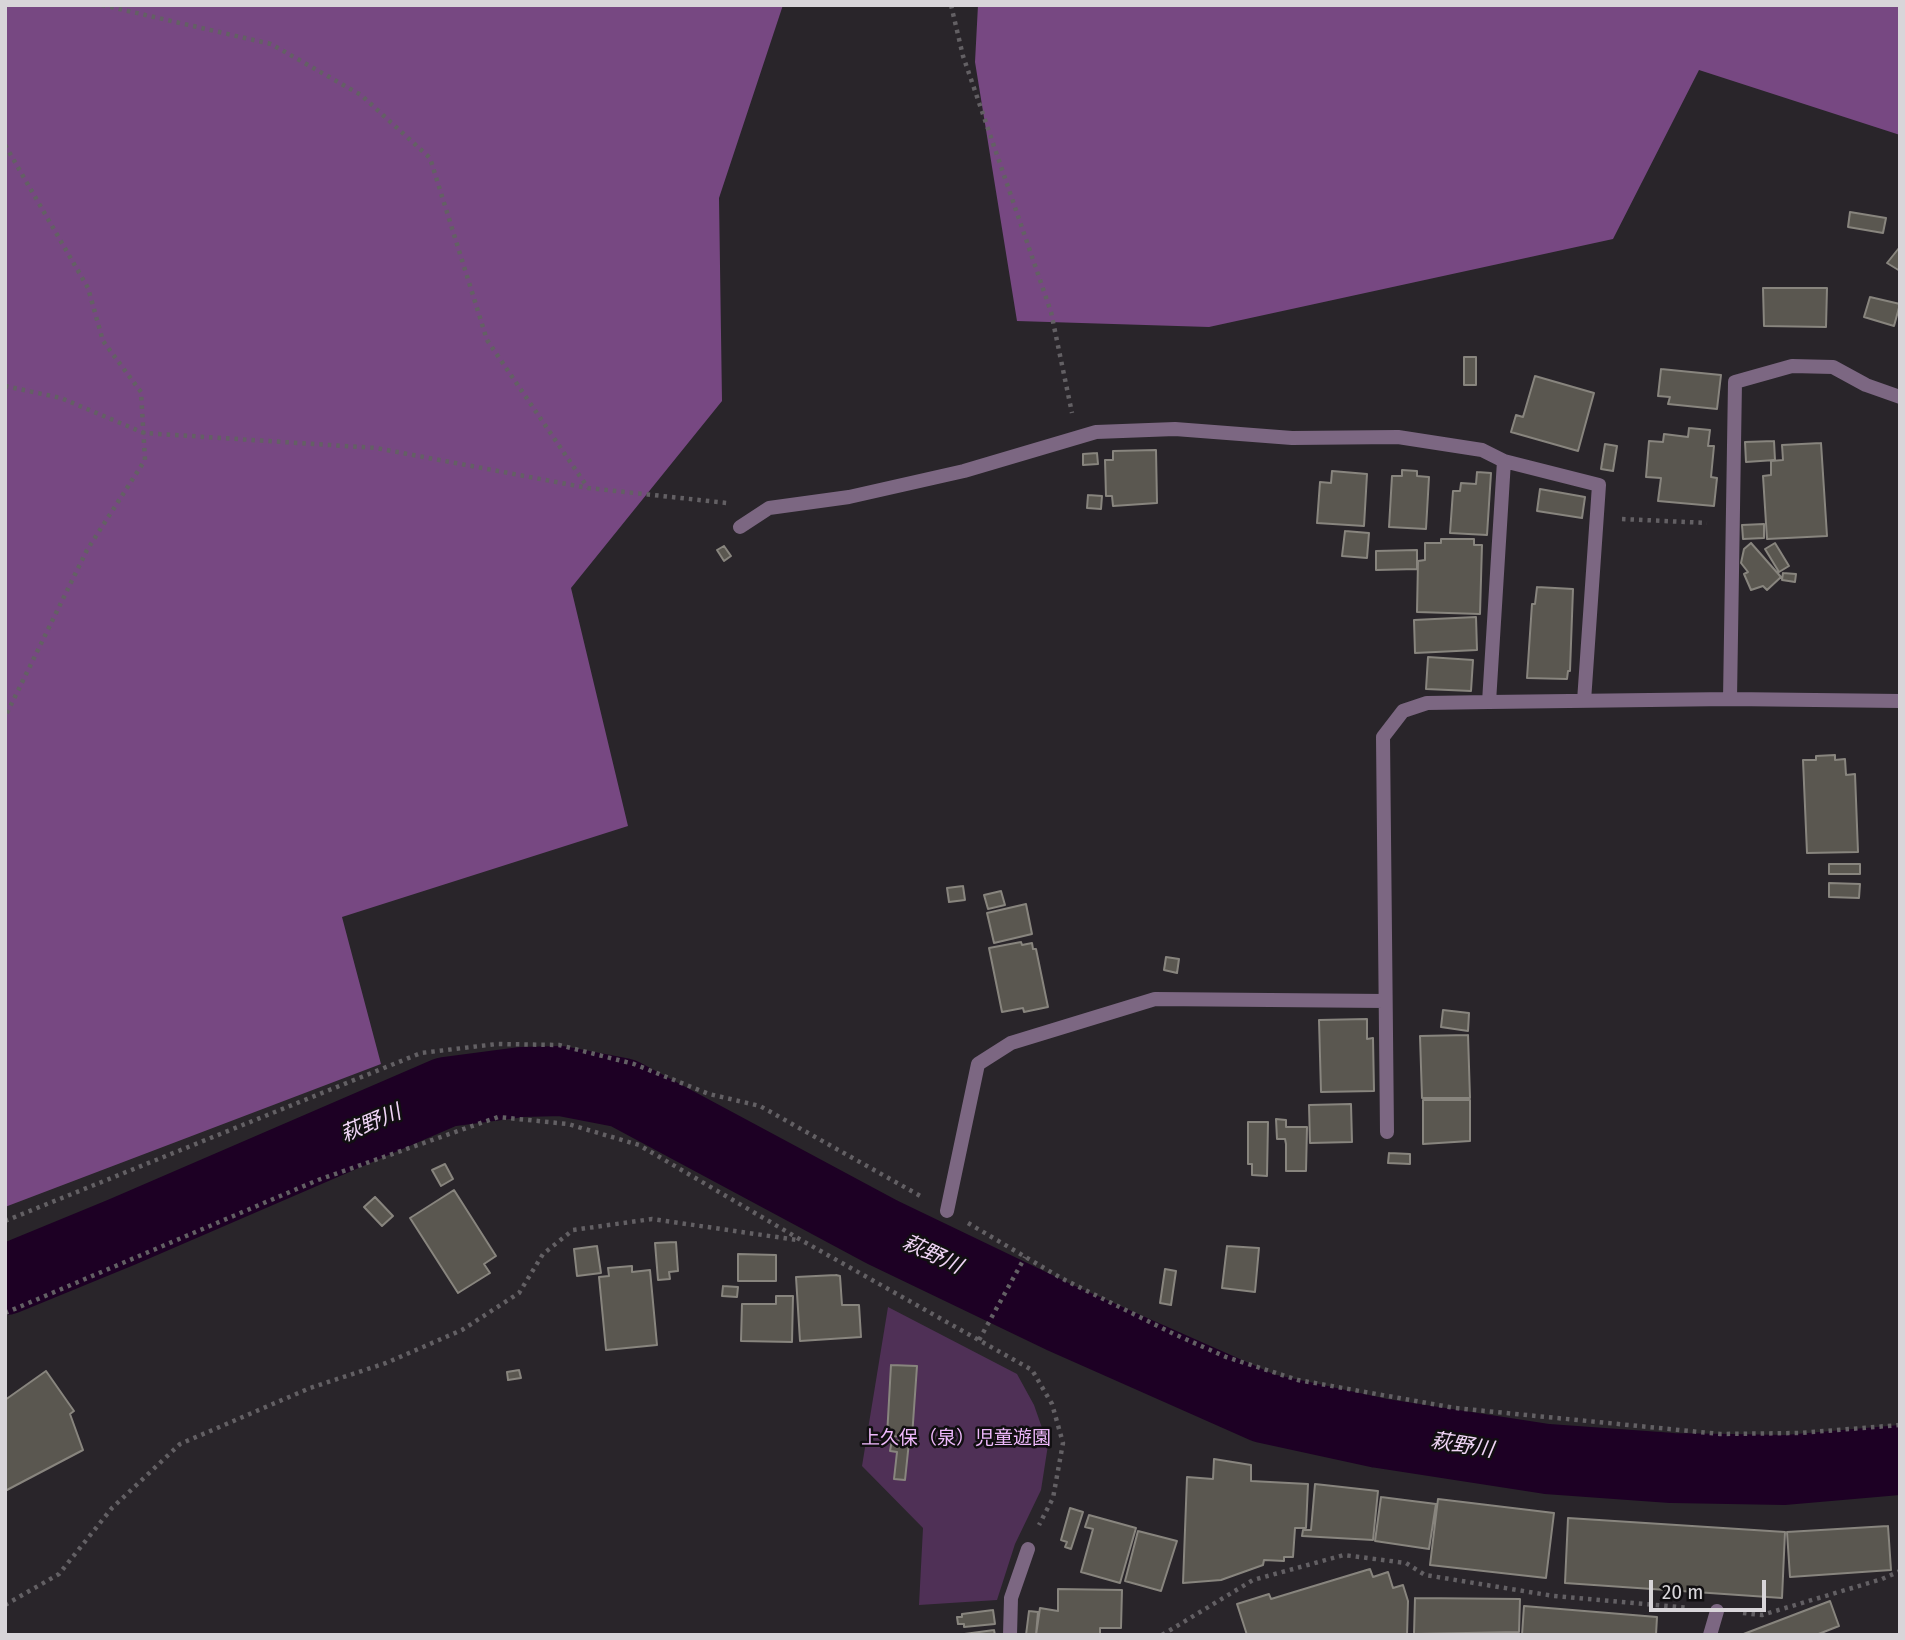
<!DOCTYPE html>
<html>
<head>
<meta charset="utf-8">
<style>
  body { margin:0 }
  #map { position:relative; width:1905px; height:1640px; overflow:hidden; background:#29252a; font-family:"Fira Sans Condensed",sans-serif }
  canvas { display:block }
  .frame { position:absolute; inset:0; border:7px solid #d8d5d9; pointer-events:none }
  .scale { position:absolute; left:1649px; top:1580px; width:117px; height:32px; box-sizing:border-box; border:4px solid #d8d5d9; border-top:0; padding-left:9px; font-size:21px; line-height:24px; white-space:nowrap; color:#d8d5d9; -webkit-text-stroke:5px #110f11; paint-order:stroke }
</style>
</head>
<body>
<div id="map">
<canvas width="1905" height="1640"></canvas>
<div class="frame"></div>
<div class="scale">20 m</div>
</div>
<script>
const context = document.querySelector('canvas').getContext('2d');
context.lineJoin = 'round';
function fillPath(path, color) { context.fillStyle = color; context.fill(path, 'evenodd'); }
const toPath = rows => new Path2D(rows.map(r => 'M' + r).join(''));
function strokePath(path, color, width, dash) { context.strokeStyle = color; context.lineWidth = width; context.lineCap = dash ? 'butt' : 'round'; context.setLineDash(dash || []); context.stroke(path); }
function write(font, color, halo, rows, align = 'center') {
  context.font = font + ' "Fira Sans Condensed","Noto Sans JP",sans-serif'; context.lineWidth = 5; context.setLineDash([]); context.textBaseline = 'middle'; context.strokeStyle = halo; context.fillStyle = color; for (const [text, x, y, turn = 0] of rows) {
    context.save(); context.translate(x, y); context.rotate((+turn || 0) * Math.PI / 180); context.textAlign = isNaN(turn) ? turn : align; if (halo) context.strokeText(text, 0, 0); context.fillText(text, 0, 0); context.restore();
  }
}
fillPath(toPath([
  [888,1307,1017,1374,1034,1405,1048,1445,1041,1490,1015,1544,997,1600,919,1605,923,1528,862,1466]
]), '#4f3056');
fillPath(toPath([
  [5,5,783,5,719,198,722,401,571,588,628,826,342,917,381,1064,5,1207],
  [978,5,1900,5,1900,135,1699,70,1613,239,1209,327,1017,321,975,62]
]), '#774882');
strokePath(toPath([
  [5,1280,122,1232,446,1092,522,1082,561,1081,623,1093,882,1232,1061,1318,1264,1408,1379,1433,1547,1459,1672,1468,1785,1470,1900,1460]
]), '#1d0024', 70);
const building = toPath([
  [1850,212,1886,218,1883,233,1848,227,1850,212],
  [1899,248,1900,248,1900,271,1887,263,1899,248],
  [1763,288,1827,288,1826,327,1764,326,1763,288],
  [1870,297,1900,304,1894,326,1864,317,1870,297],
  [1464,357,1476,357,1476,385,1464,385,1464,357],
  [1661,369,1721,375,1717,409,1668,404,1670,397,1658,396,1661,369],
  [1535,376,1594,393,1578,451,1511,432,1516,415,1523,417,1535,376],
  [1689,428,1710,430,1708,446,1714,446,1711,477,1717,478,1714,506,1658,501,1661,478,1646,477,1649,441,1663,442,1664,434,1688,437,1689,428],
  [1774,441,1775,460,1746,462,1745,442,1774,441],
  [1821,443,1827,536,1767,539,1763,476,1771,475,1771,461,1783,460,1782,445,1821,443],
  [1605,444,1617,446,1613,471,1601,469,1605,444],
  [1156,450,1157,503,1113,506,1112,496,1106,496,1105,460,1113,460,1113,451,1156,450],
  [1097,453,1098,464,1083,465,1083,454,1097,453],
  [1402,470,1417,471,1417,476,1429,477,1426,529,1389,527,1392,476,1402,476,1402,470],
  [1332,471,1367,474,1364,526,1317,523,1320,482,1331,483,1332,471],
  [1477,472,1491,473,1487,535,1450,533,1453,491,1460,491,1461,483,1476,484,1477,472],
  [1540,489,1585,497,1582,518,1537,511,1540,489],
  [1088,495,1102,496,1101,509,1087,508,1088,495],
  [1764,524,1764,538,1743,539,1742,525,1764,524],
  [1345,531,1369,533,1367,558,1342,556,1345,531],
  [1441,539,1474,539,1474,545,1482,545,1480,614,1417,612,1418,561,1425,560,1425,543,1441,543,1441,539],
  [1751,543,1781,577,1767,590,1763,586,1751,590,1744,574,1748,572,1741,563,1744,549,1751,543],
  [1775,543,1789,566,1779,572,1765,549,1775,543],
  [724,546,731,556,724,561,717,550,724,546],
  [1417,550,1417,569,1376,570,1376,551,1417,550],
  [1783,573,1796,574,1795,582,1782,580,1783,573],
  [1537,587,1573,589,1570,671,1568,671,1567,679,1527,678,1532,604,1535,604,1537,587],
  [1476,617,1477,650,1415,653,1414,620,1476,617],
  [1428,657,1473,660,1471,691,1426,689,1428,657],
  [1835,755,1835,760,1845,759,1846,775,1855,774,1858,852,1807,853,1803,760,1816,760,1816,756,1835,755],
  [1829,864,1860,864,1860,874,1829,874,1829,864],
  [1829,883,1860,884,1859,898,1829,897,1829,883],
  [963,886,965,900,949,902,947,888,963,886],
  [1001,891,1005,905,988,909,984,895,1001,891],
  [1026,904,1032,934,994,943,987,913,1026,904],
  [1021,942,1022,945,1032,943,1033,949,1036,949,1048,1007,1024,1012,1023,1008,1002,1012,989,948,1021,942],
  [1166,957,1179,959,1177,973,1164,970,1166,957],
  [1443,1010,1469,1013,1468,1031,1441,1027,1443,1010],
  [1367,1019,1367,1039,1373,1038,1374,1091,1321,1092,1319,1020,1367,1019],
  [1468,1035,1470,1098,1422,1098,1420,1036,1468,1035],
  [1423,1100,1470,1100,1470,1141,1423,1144,1423,1100],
  [1351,1104,1352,1142,1310,1143,1309,1105,1351,1104],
  [1276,1119,1286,1120,1286,1127,1307,1127,1306,1171,1286,1171,1286,1144,1285,1139,1277,1139,1276,1119],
  [1248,1122,1268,1122,1267,1176,1252,1175,1252,1164,1248,1164,1248,1122],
  [1389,1153,1410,1154,1410,1164,1388,1163,1389,1153],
  [445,1164,453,1179,441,1186,432,1170,445,1164],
  [454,1190,496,1256,484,1264,490,1273,458,1293,410,1218,454,1190],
  [375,1197,393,1216,382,1226,364,1207,375,1197],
  [676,1242,678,1271,669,1272,670,1279,658,1280,655,1243,676,1242],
  [597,1246,601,1273,577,1276,574,1249,597,1246],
  [1227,1246,1259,1248,1255,1292,1222,1288,1227,1246],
  [738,1254,776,1255,776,1281,738,1281,738,1254],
  [632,1266,632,1272,650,1270,657,1345,606,1350,599,1277,609,1276,608,1268,632,1266],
  [1165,1269,1176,1271,1171,1305,1160,1303,1165,1269],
  [836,1275,840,1276,842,1305,859,1305,861,1337,800,1341,796,1277,836,1275],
  [723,1286,738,1287,737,1297,722,1296,723,1286],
  [776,1296,793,1296,792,1342,741,1341,742,1304,776,1304,776,1296],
  [891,1365,917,1366,912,1437,887,1436,891,1365],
  [519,1370,521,1378,508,1380,507,1372,519,1370],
  [46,1371,74,1411,70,1414,83,1450,5,1491,5,1400,46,1371],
  [892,1440,909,1442,905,1480,894,1479,897,1452,890,1451,892,1440],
  [1214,1459,1251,1465,1251,1481,1308,1484,1306,1528,1295,1528,1293,1557,1284,1557,1284,1561,1264,1560,1263,1565,1221,1580,1183,1583,1187,1477,1213,1479,1214,1459],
  [1315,1484,1378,1491,1373,1540,1302,1536,1303,1530,1311,1530,1315,1484],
  [1381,1497,1436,1504,1429,1549,1375,1541,1381,1497],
  [1438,1499,1554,1513,1546,1578,1430,1565,1438,1499],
  [1070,1508,1083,1512,1071,1549,1065,1547,1067,1542,1061,1540,1070,1508],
  [1089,1515,1136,1528,1120,1583,1081,1572,1093,1529,1085,1527,1089,1515],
  [1568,1518,1785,1532,1782,1598,1565,1583,1568,1518],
  [1888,1526,1891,1570,1790,1577,1787,1532,1888,1526],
  [1138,1531,1177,1541,1161,1591,1125,1581,1138,1531],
  [1370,1569,1373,1577,1388,1572,1393,1588,1403,1585,1408,1601,1407,1635,1247,1635,1237,1604,1269,1594,1271,1599,1370,1569],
  [1058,1589,1122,1590,1121,1628,1100,1628,1100,1635,1036,1635,1040,1608,1058,1611,1058,1589],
  [1415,1598,1520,1599,1519,1632,1414,1634,1415,1598],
  [1830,1601,1839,1626,1816,1635,1741,1635,1830,1601],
  [1524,1606,1657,1617,1656,1635,1522,1635,1524,1606],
  [993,1610,995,1624,964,1627,964,1624,958,1624,957,1617,962,1617,962,1614,993,1610],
  [1029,1611,1038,1612,1036,1635,1026,1635,1029,1611],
  [994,1630,995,1635,957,1635,994,1630]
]);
fillPath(building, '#5a5750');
strokePath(building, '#88857e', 2);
strokePath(toPath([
  [102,5,271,44,361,95,430,158,487,340,588,488],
  [951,5,963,56,1051,312,1072,413],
  [5,145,88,288,103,341,141,392,145,460,87,550,5,717],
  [5,386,61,398,144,433,376,448,588,488,727,503],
  [1622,519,1707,523],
  [5,1221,421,1053,497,1044,559,1045,634,1064,709,1094,760,1106,924,1198],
  [968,1223,1061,1278,1174,1334,1226,1357,1298,1380,1455,1408,1720,1434,1799,1433,1900,1425],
  [5,1313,318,1180,498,1117,568,1124,639,1145,801,1240,1032,1370,1052,1404,1063,1443,1053,1498,1039,1525],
  [979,1340,1025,1257],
  [5,1605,59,1574,112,1508,180,1444,310,1388,386,1363,462,1330,519,1293,543,1254,573,1230,652,1219,797,1240],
  [1743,1613,1762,1615,1882,1579,1900,1571],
  [1162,1635,1253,1580,1344,1555,1406,1563,1425,1575,1554,1596,1689,1608]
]), '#636064', 4.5, [3.5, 5]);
strokePath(toPath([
  [1710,1635,1717,1611]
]), '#7c6782', 14);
strokePath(toPath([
  [740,527,769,508,849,497,964,471,1096,432,1175,429,1292,438,1398,437,1482,450,1504,461,1599,485,1584,701],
  [1730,699,1735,382,1792,366,1833,367,1866,385,1900,397],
  [1489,702,1504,461],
  [1387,1132,1383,737,1403,711,1427,703,1489,702,1730,699,1900,701],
  [947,1211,978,1064,1011,1043,1155,999,1385,1001],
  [1010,1635,1011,1598,1028,1549]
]), '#7c6782', 14);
write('19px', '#eeb8fb', '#110f11', [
  ["上久保（泉）児童遊園",956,1439]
]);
write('italic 21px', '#f0d5f6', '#110f11', [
  ["萩野川",371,1124,-23],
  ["萩野川",932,1255,25],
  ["萩野川",1462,1446,9]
]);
</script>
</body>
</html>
